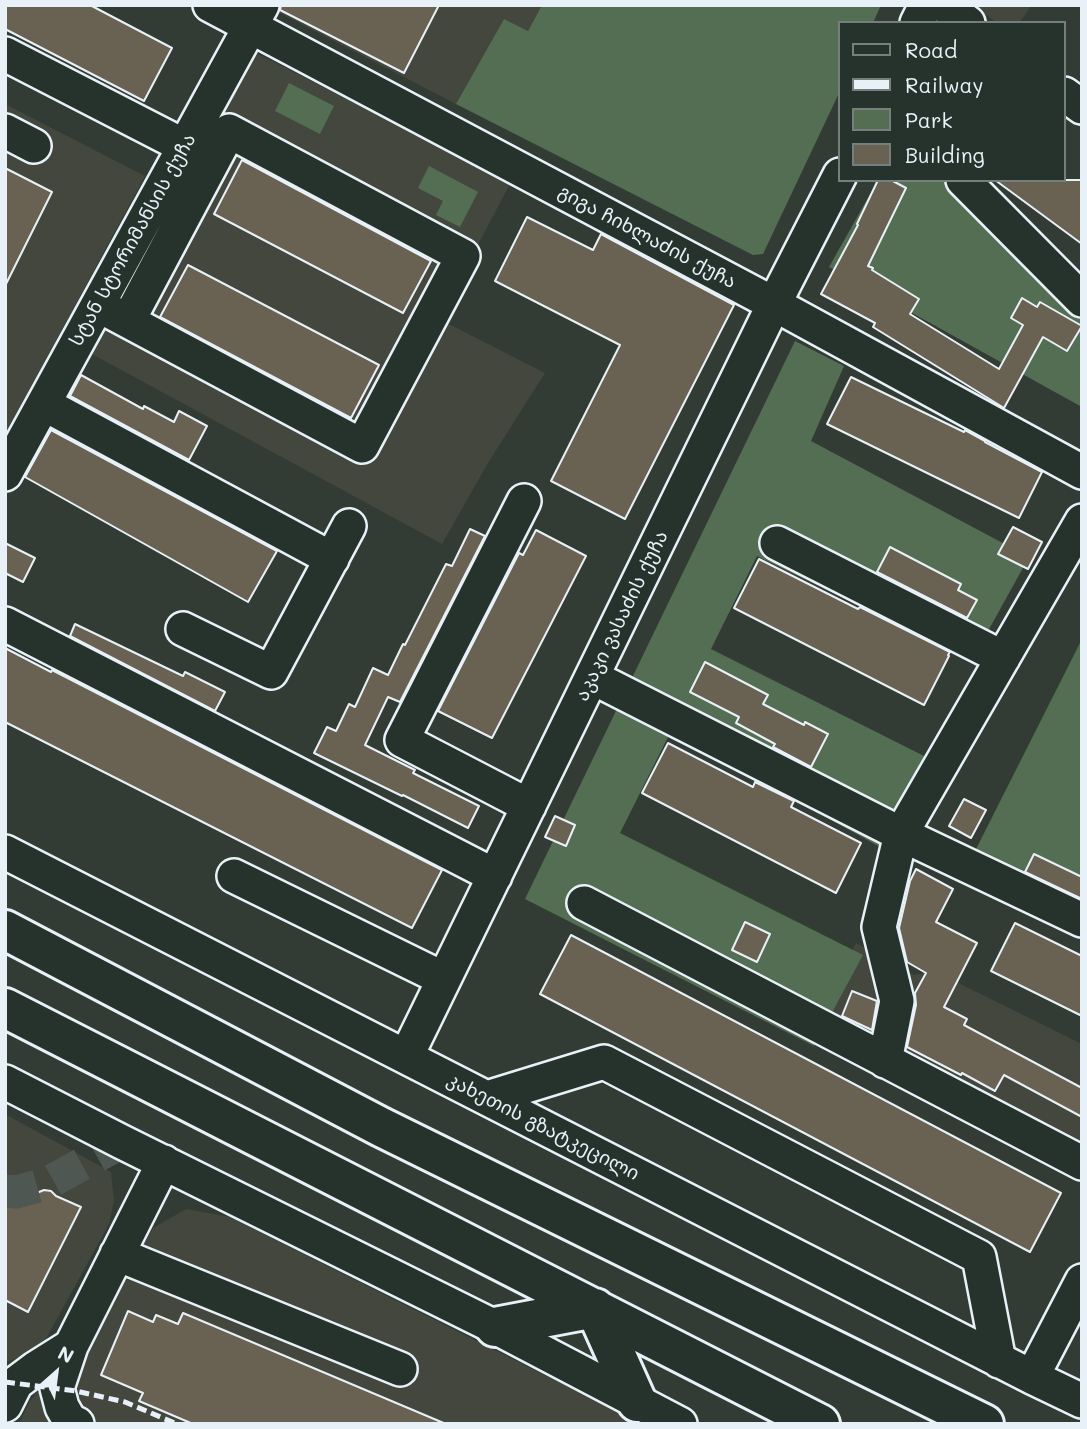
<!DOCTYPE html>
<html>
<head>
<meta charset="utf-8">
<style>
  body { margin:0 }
  #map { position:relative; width:1087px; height:1429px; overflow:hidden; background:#333c34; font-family:Mali,sans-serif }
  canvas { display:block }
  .frame { position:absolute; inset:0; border:7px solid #e8f1f8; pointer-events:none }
  .legend { position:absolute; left:838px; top:21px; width:228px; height:161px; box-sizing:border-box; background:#26332d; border:2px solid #747f7e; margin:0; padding:9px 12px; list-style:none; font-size:21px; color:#e8f1f8 }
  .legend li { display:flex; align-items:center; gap:14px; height:35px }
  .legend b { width:35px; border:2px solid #747f7e }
  .north { position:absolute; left:21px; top:1338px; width:70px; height:70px; -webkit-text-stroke:5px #26332d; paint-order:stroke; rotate:28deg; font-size:19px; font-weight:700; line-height:28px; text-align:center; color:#e8f1f8 }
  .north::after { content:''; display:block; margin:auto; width:24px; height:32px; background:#e8f1f8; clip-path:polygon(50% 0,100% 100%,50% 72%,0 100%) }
</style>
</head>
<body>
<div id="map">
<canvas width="1087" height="1429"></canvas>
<div class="frame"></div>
<ul class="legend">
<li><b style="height:9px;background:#26332d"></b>Road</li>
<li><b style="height:9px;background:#e8f1f8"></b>Railway</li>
<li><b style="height:19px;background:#546e54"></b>Park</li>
<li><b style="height:19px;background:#696152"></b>Building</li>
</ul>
<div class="north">N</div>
</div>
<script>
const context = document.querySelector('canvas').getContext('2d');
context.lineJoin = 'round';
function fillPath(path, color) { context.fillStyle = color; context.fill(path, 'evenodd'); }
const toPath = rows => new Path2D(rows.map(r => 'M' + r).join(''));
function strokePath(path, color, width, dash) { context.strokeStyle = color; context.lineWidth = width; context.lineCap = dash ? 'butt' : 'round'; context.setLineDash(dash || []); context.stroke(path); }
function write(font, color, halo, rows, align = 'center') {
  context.font = font + ' Mali,"Noto Sans Georgian",sans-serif'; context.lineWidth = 5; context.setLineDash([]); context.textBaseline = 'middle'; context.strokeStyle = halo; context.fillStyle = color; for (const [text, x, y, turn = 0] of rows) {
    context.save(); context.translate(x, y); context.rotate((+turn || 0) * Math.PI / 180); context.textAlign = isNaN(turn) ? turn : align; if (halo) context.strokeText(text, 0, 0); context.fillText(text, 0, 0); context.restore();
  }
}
fillPath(toPath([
  [280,5,542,5,528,31,504,19,456,104,276,11],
  [973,5,1032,5,1019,23,997,23],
  [254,52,511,182,439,319,545,373,488,463,442,544,90,353],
  [5,104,145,176,5,435],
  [856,943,914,975,934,971,1082,1044,1082,1159,815,1021],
  [5,1114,111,1172,114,1200,109,1224,41,1348,7,1362,5,1365],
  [186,1209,230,1217,642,1424,19,1424,30,1401,50,1377,80,1372,90,1337,153,1228]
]), '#43473d');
fillPath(toPath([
  [542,5,881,5,873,23,840,23,840,91,763,254,753,255,456,104,504,19,528,31],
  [289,83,334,106,320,134,275,111],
  [429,166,478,192,460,227,436,215,443,201,418,188],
  [878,180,957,180,1082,280,1082,407,829,267],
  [795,341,844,366,811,441,1029,557,972,660,757,556,711,649,928,758,880,847,671,731,620,833,863,955,814,1046,525,899],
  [1080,643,1082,644,1082,906,973,855]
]), '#546e54');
const building = toPath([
  [5,5,90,5,172,48,144,101,5,29,5,5],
  [281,5,439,5,404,73,280,10,281,5],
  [242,160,431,261,403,313,214,214,242,160],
  [5,168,52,192,5,286,5,168],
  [878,180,891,180,906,188,868,266,873,268,872,270,919,299,910,314,999,369,1023,325,1011,318,1022,298,1037,307,1040,302,1082,326,1067,351,1043,337,1004,408,873,327,875,323,821,294,858,225,857,224,878,180],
  [995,180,1082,180,1082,244,995,180],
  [527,217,593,250,601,234,734,305,625,519,551,481,620,345,495,281,527,217],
  [188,265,379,365,351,418,160,317,188,265],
  [81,375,143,409,144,406,174,422,179,411,207,426,189,460,70,396,81,375],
  [851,377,964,432,965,430,985,441,985,442,1042,472,1019,518,827,424,851,377],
  [51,430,277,551,248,602,25,477,51,430],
  [1013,527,1042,542,1028,569,998,554,1013,527],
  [470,529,485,536,400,702,388,697,365,745,415,770,413,773,479,806,468,828,403,795,402,796,314,753,327,727,336,731,349,704,355,707,373,668,388,675,403,644,405,645,446,564,452,566,470,529],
  [536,530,586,556,492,738,438,711,519,553,523,555,536,530],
  [5,543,35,558,23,582,5,573,5,543],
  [890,547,961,584,958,590,977,600,967,618,877,572,890,547],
  [759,559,858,609,860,607,950,652,948,655,949,656,924,705,734,608,759,559],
  [75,624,183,676,185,672,225,692,215,711,70,636,75,624],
  [5,648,51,672,52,670,442,870,412,928,5,722,5,648],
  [705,662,768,695,763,704,804,725,805,722,828,734,811,767,773,747,775,744,736,723,739,717,690,692,705,662],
  [668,743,753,787,755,782,794,801,791,807,861,843,836,893,642,793,668,743],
  [964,799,986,810,971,838,949,826,964,799],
  [555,816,575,825,566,846,545,837,555,816],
  [1034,854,1082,877,1082,899,1025,872,1034,854],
  [916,869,953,889,936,922,977,943,944,1007,967,1019,964,1025,1082,1088,1082,1117,1004,1075,995,1091,962,1073,961,1075,907,1047,916,1005,915,993,926,973,907,962,899,928,910,881,916,869],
  [745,922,770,934,757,962,732,950,745,922],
  [1015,923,1082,956,1082,1016,991,971,1015,923],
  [571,935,1061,1193,1030,1252,540,994,571,935],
  [852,991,877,1001,872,1030,842,1016,852,991],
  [44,1190,51,1191,56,1196,81,1207,28,1312,5,1300,5,1206,44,1190],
  [128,1311,153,1322,156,1315,178,1324,183,1313,446,1424,193,1424,139,1401,143,1393,101,1375,128,1311]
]);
fillPath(building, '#696152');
strokePath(building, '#e8f1f8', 2);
strokePath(toPath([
  [5,1191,16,1192,48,1183,122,1142]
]), '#4e5751', 33, [33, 17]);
const minor = toPath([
  [210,5,774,304,1082,472],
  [944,5,968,23],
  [917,23,926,5],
  [5,54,184,146],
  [1064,94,1082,107],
  [5,131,34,146],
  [963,180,1082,300],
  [98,305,362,446,463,256,229,131,128,321],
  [44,404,332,559],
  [5,474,262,5],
  [524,501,402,740,529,806],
  [777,543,1003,658],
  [5,624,495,876],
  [183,629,271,672,349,526],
  [592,677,901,834,1082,920],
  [5,852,1032,1377,1082,1401],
  [234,876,444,979],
  [584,903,1082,1163],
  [406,1057,774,304,840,175],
  [885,1061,897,1001,879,927,901,834,1082,521],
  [5,1082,122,1142,495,1327,680,1424],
  [487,1098,604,1062,979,1257,999,1361],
  [117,1254,400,1369],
  [1032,1377,1082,1281],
  [5,1405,16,1383,36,1368,71,1346],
  [77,1424,70,1421,62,1407,57,1388,71,1346,164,1162]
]);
const highway = toPath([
  [5,930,381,1127,984,1424],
  [5,1008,820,1424],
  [495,1327,595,1308,637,1402]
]);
strokePath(minor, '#e8f1f8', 38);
strokePath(highway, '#e8f1f8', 44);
strokePath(minor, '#26332d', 33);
strokePath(highway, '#26332d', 38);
strokePath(toPath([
  [5,1382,76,1391,125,1402,177,1424]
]), '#e8f1f8', 5, [10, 5]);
write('19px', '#e8f1f8', '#26332d', [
  ["გიგა ჩიხლაძის ქუჩა",647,237,28],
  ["სტან სტორიმანსის ქუჩა",133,240,-61],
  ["აკაკი ვასაძის ქუჩა",622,616,-64],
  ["კახეთის გზატკეცილი",543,1127,27]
]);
</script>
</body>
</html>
